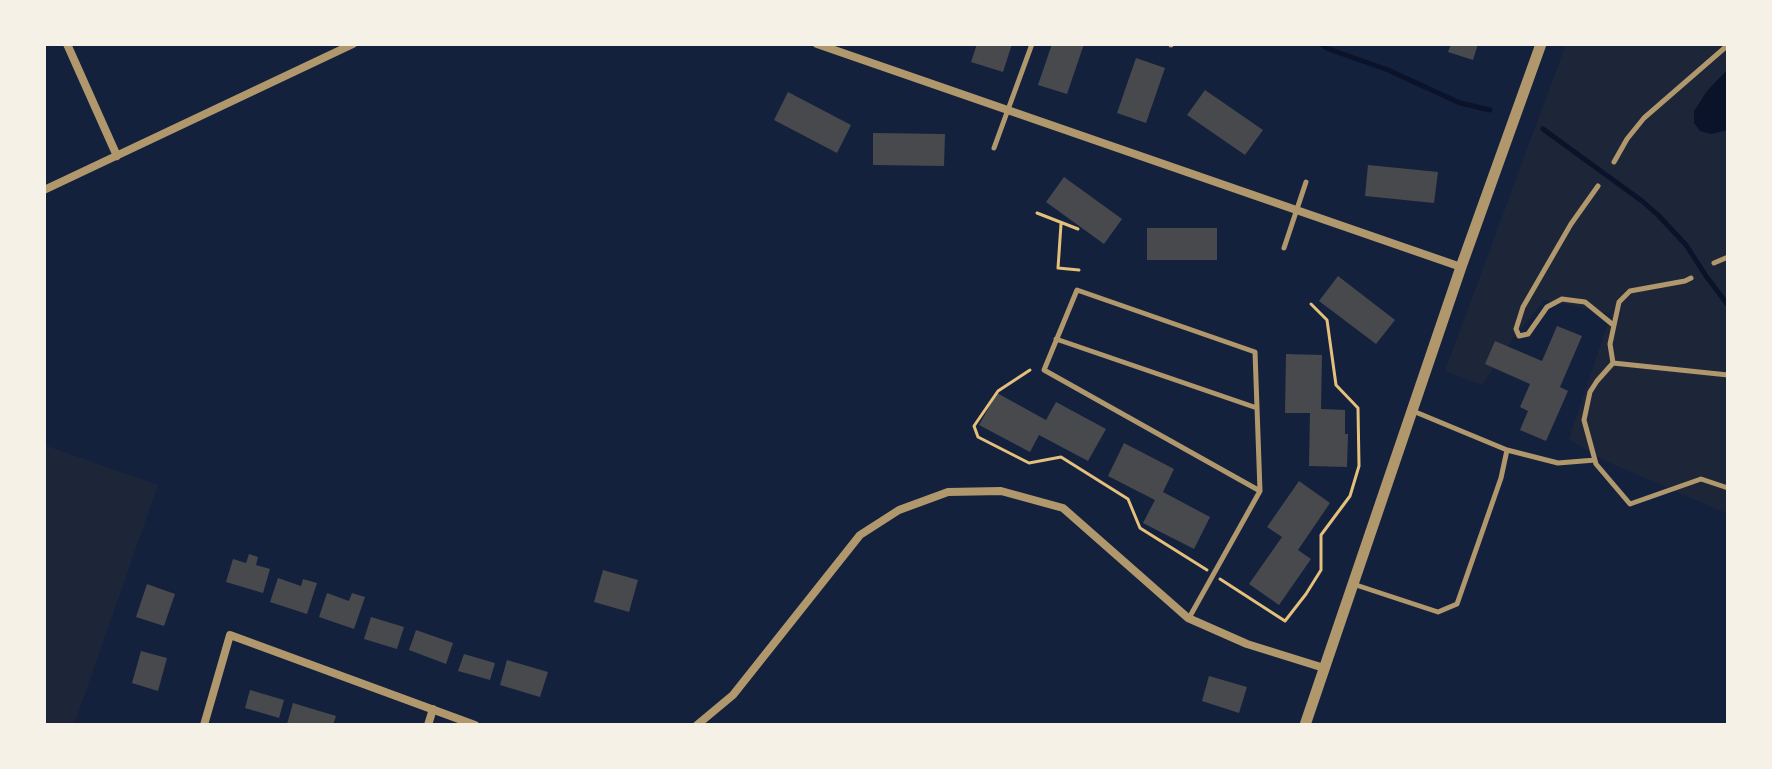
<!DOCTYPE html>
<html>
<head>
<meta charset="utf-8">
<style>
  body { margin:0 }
  #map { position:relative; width:1772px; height:769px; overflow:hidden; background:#14213d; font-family:"Space Grotesk",sans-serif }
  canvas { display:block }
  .frame { position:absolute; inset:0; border:46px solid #f6f1e7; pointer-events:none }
</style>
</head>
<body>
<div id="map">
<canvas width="1772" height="769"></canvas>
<div class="frame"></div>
</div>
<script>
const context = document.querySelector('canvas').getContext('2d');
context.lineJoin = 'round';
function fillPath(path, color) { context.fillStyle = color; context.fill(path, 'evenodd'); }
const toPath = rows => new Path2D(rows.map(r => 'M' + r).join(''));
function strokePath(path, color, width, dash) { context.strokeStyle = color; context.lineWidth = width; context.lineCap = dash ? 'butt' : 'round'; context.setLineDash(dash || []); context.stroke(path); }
fillPath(toPath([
  [1566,44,1728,44,1728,514,1603,460,1569,439,1611,314,1544,300,1513,339,1482,385,1445,371],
  [44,445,158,485,74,725,44,725]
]), '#1d2539');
fillPath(toPath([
  [1728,69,1728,130,1711,134,1700,131,1694,123,1694,111,1707,91]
]), '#0b132b');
strokePath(toPath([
  [1322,44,1326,48,1388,70,1460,103,1490,110],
  [1543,129,1642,201,1659,216,1686,245,1706,276,1728,305]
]), '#0b132b', 5);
fillPath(toPath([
  [977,44,1012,44,1003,72,971,62],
  [1052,44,1084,44,1067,94,1038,85],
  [1451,44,1478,44,1473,60,1448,52],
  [1136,58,1165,68,1146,123,1117,113],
  [1205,90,1263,130,1245,155,1187,115],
  [788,92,851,125,837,153,774,120],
  [873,133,945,134,944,166,873,165],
  [1368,165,1438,172,1434,203,1365,196],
  [1064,177,1122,219,1104,244,1046,202],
  [1147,228,1217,228,1217,260,1147,260],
  [1338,276,1395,320,1376,344,1319,301],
  [1557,326,1582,336,1560,387,1568,391,1546,441,1520,430,1528,411,1520,407,1530,384,1485,364,1495,341,1542,361],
  [1286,354,1322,355,1321,409,1345,410,1345,434,1348,434,1347,467,1309,466,1310,413,1285,413],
  [997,393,1046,420,1056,402,1106,429,1088,461,1039,435,1030,452,979,425],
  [1124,443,1174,469,1163,492,1210,517,1194,549,1143,523,1155,500,1108,476],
  [1299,481,1330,503,1298,550,1311,559,1279,605,1249,584,1282,537,1267,527],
  [249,554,258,557,256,565,270,569,263,593,226,582,233,559,246,563],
  [603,570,638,580,629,612,594,602],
  [278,578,301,586,303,579,317,583,307,614,270,602],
  [147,584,175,594,164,626,136,617],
  [327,593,349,601,352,593,365,597,354,629,319,617],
  [371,617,404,627,397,649,364,639],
  [416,630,453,643,446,664,409,650],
  [141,651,167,658,158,691,132,683],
  [464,654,495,663,490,680,458,671],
  [507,660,548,672,540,697,500,685],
  [1209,676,1247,687,1239,713,1202,701],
  [250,690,284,700,279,718,245,708],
  [293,703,336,716,333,725,287,724]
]), '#48494c');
strokePath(toPath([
  [1037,213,1078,229],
  [1061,224,1058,268,1079,270],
  [1030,370,998,391,974,426,978,437,1029,463,1061,457,1128,499,1140,528,1207,570],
  [1220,579,1285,621,1306,594,1321,570,1321,535,1350,496,1359,466,1358,408,1336,385,1327,320,1311,304]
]), '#e5c07b', 3);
strokePath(toPath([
  [1171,45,1171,44],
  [994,148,1032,44],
  [1614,162,1627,139,1644,118,1728,45],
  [1598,186,1571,224,1523,307,1516,329,1519,336,1528,334,1547,307,1562,299,1585,302,1612,324],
  [1284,248,1306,182],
  [1714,263,1728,257],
  [1691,278,1685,281,1630,291,1619,302,1610,344,1613,363,1728,375],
  [1056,339,1257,408],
  [1613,363,1597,381,1590,392,1584,420,1596,464,1630,504,1701,479,1728,488],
  [1507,450,1558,463,1595,460],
  [1353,584,1438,612,1457,604,1501,478,1507,450,1413,411],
  [1189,618,1260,491,1255,352,1077,290,1044,370,1260,491]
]), '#b1986c', 5);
strokePath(toPath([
  [67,44,117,156],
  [817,44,1461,267],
  [44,190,353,44],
  [204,725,230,635,475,725],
  [428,725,433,709],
  [697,725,733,695,860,535,899,510,948,492,1001,491,1063,508,1188,618,1247,644,1324,668]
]), '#b1986c', 8);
strokePath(toPath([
  [1305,725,1461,267,1541,44]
]), '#b1986c', 11);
</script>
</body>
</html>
